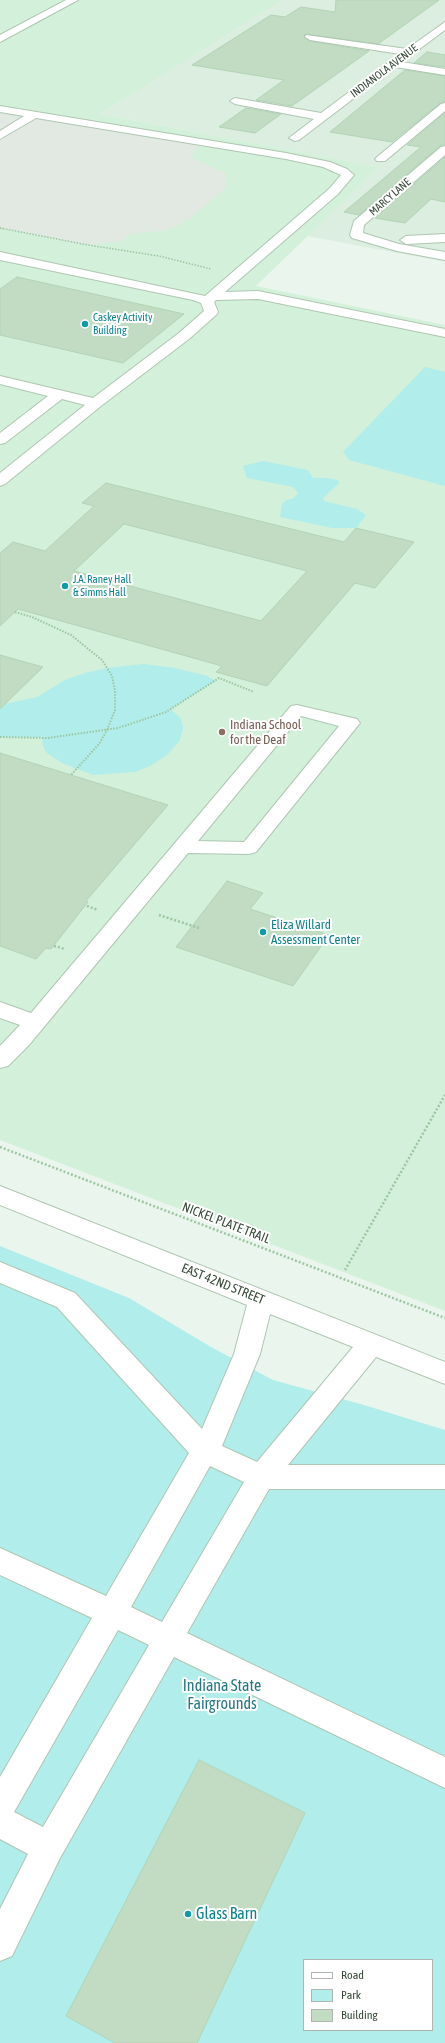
<!DOCTYPE html>
<html>
<head>
<meta charset="utf-8">
<style>
  body { margin:0 }
  #map { position:relative; width:445px; height:2043px; overflow:hidden; background:#eaf6ed; font-family:"Asap Condensed",sans-serif }
  canvas { display:block }
  .legend { position:absolute; left:303px; top:1959px; width:130px; height:72px; box-sizing:border-box; background:#fff; border:1px solid #afb7b0; margin:0; padding:5px 7px; list-style:none; font-size:12px; color:#374b39 }
  .legend li { display:flex; align-items:center; gap:8px; height:20px }
  .legend b { width:20px; border:1px solid #afb7b0 }
</style>
</head>
<body>
<div id="map">
<canvas width="445" height="2043"></canvas>
<ul class="legend">
<li><b style="height:5px;background:#fff"></b>Road</li>
<li><b style="height:11px;background:#b1edea"></b>Park</li>
<li><b style="height:11px;background:#c2dcc4"></b>Building</li>
</ul>
</div>
<script>
const context = document.querySelector('canvas').getContext('2d');
context.lineJoin = 'round';
function fillPath(path, color) { context.fillStyle = color; context.fill(path, 'evenodd'); }
const toPath = rows => new Path2D(rows.map(r => 'M' + r).join(''));
function strokePath(path, color, width, dash) { context.strokeStyle = color; context.lineWidth = width; context.lineCap = dash ? 'butt' : 'round'; context.setLineDash(dash || []); context.stroke(path); }
function write(font, color, halo, rows, align = 'center') {
  context.font = font + ' "Asap Condensed",sans-serif'; context.lineWidth = 4; context.setLineDash([]); context.textBaseline = 'middle'; context.strokeStyle = halo; context.fillStyle = color; for (const [text, x, y, turn = 0] of rows) {
    context.save(); context.translate(x, y); context.rotate((+turn || 0) * Math.PI / 180); context.textAlign = isNaN(turn) ? turn : align; if (halo) context.strokeText(text, 0, 0); context.fillText(text, 0, 0); context.restore();
  }
}
fillPath(toPath([
  [278,0,445,0,445,262,307,236,379,167,100,114]
]), '#dceedf');
fillPath(toPath([
  [0,0,281,0,100,114,379,167,256,286,445,325,445,1311,0,1140]
]), '#d3f0da');
fillPath(toPath([
  [425,367,445,372,445,486,349,460,343,452],
  [263,461,308,470,313,478,328,478,338,480,339,483,323,498,324,501,357,509,366,515,356,528,332,528,280,517,282,504,286,500,293,499,298,493,293,487,247,478,243,466],
  [143,664,175,668,207,676,216,681,171,709,181,719,183,728,180,740,167,755,150,766,135,772,93,775,62,763,47,753,43,746,42,738,0,737,0,705,37,697,65,680,85,673,107,668],
  [0,1246,129,1298,211,1347,273,1380,364,1405,445,1430,445,2043,0,2043],
  [304,1960,432,1960,432,2030,304,2030]
]), '#b1edea');
fillPath(toPath([
  [0,109,205,142,193,151,192,158,226,173,226,188,189,219,169,230,131,234,121,241,88,245,0,228]
]), '#e2e8e2');
const building = toPath([
  [336,0,439,0,378,44,305,34,304,37,310,41,369,51,292,106,256,100,284,80,192,65,271,15,285,17,301,7,335,12,336,0],
  [427,52,445,55,445,67,414,63,427,52],
  [405,70,445,76,445,102,440,103,392,142,330,132,405,70],
  [246,108,281,114,255,133,219,127,246,108],
  [445,113,445,145,440,146,359,215,344,212,421,147,407,145,445,113],
  [445,157,445,202,431,199,405,223,375,218,445,157],
  [17,277,184,314,123,363,0,335,0,289,17,277],
  [106,483,344,542,356,528,414,542,375,588,355,583,267,686,216,672,222,666,18,609,0,626,0,553,13,542,45,551,94,506,82,503,106,483],
  [124,524,307,571,261,621,74,571,124,524],
  [0,655,43,667,0,709,0,655],
  [0,753,168,805,86,901,88,902,51,949,46,948,36,959,0,946,0,753],
  [227,881,263,893,250,909,329,935,293,986,176,947,227,881],
  [199,1760,305,1813,197,2043,115,2043,66,2016,199,1760]
]);
fillPath(building, '#c2dcc4');
strokePath(building, '#b1d4b5', 1);
const minor = toPath([
  [66,0,78,0,0,42,0,35,66,0],
  [445,22,445,30,402,62,445,69,445,75,395,67,299,140,295,141,289,138,314,119,235,104,230,101,235,98,321,113,400,54,310,40,305,37,306,35,407,49,445,22],
  [445,103,445,111,385,161,377,161,375,159,377,157,441,104,445,103],
  [0,106,286,153,330,162,347,169,354,175,338,194,225,292,258,291,445,329,445,337,258,299,216,300,214,302,218,312,216,315,189,339,101,406,5,484,0,486,0,473,85,405,62,399,5,443,0,444,0,433,48,396,0,384,0,376,93,398,179,333,204,311,201,303,193,300,0,260,0,252,205,296,330,188,341,175,323,167,286,159,36,118,0,139,0,131,24,116,0,112,0,106],
  [445,146,445,155,364,225,363,233,399,244,445,252,445,260,397,251,352,238,350,235,354,221,441,147,445,146],
  [445,234,445,242,406,244,400,240,406,236,445,234],
  [297,705,357,719,360,723,256,852,249,854,188,853,29,1045,8,1066,0,1068,0,1046,20,1025,0,1018,0,1002,31,1013,291,706,297,705],
  [301,716,339,726,244,842,198,841,301,716],
  [0,1186,445,1362,445,1384,376,1357,288,1465,445,1465,445,1489,269,1489,187,1633,445,1757,445,1788,174,1657,60,1858,12,1956,0,1961,0,1909,28,1854,0,1839,0,1777,92,1618,0,1575,0,1548,106,1596,189,1453,57,1307,0,1283,0,1262,75,1293,202,1429,234,1354,247,1305,0,1205,0,1186],
  [270,1314,353,1347,257,1462,222,1446,260,1354,270,1314],
  [210,1466,244,1482,162,1622,131,1607,210,1466],
  [118,1630,149,1645,43,1827,14,1812,118,1630]
]);
strokePath(minor, '#afc6b2', 2);
strokePath(toPath([
  [0,228,3,229]
]), '#9cc6a2', 1, [1, 1]);
strokePath(toPath([
  [0,228,88,245,159,256,211,269]
]), '#9cc6a2', 1.5, [1.5, 1.5]);
strokePath(toPath([
  [15,612,32,617,71,635,102,660,112,676,115,691,115,710,107,730,99,744,71,775],
  [0,737,48,738,118,728,166,712,219,678,254,692]
]), '#9cc6a2', 2, [1.5, 1.5]);
strokePath(toPath([
  [87,906,98,910],
  [159,915,199,928],
  [54,946,65,949],
  [0,1147,445,1318],
  [345,1270,445,1095]
]), '#9cc6a2', 2.5, [2, 2]);
fillPath(minor, '#fff');
for (const [x, y, r, color] of [
  [85,324,4,"#0f9aa8"],
  [65,586,4,"#0f9aa8"],
  [222,732,4,"#8d6e63"],
  [263,932,4,"#0f9aa8"],
  [188,1914,4,"#0f9aa8"]
]) { const dot = new Path2D(); dot.arc(x, y, r, 0, 2 * Math.PI); context.fillStyle = color; context.fill(dot); strokePath(dot, '#fff', 1.5); }
write('11px', '#374b39', '#fff', [
  ["INDIANOLA AVENUE",384,71,-37],
  ["MARCY LANE",390,197,-41]
]);
write('11px', '#0d838f', '#fff', [
  ["Caskey Activity",93,318],
  ["Building",93,331],
  ["J.A. Raney Hall",73,580],
  ["& Simms Hall",73,593]
], 'left');
write('13px', '#785e54', '#fff', [
  ["Indiana School",230,725],
  ["for the Deaf",230,740]
], 'left');
write('13px', '#0d838f', '#fff', [
  ["Eliza Willard",271,925],
  ["Assessment Center",271,940]
], 'left');
write('13px', '#374b39', '#fff', [
  ["NICKEL PLATE TRAIL",226,1223,21],
  ["EAST 42ND STREET",223,1284,22]
]);
write('16px', '#257883', '#fff', [
  ["Indiana State",222,1686],
  ["Fairgrounds",222,1704]
]);
write('16px', '#0d838f', '#fff', [
  ["Glass Barn",196,1914]
], 'left');
</script>
</body>
</html>
